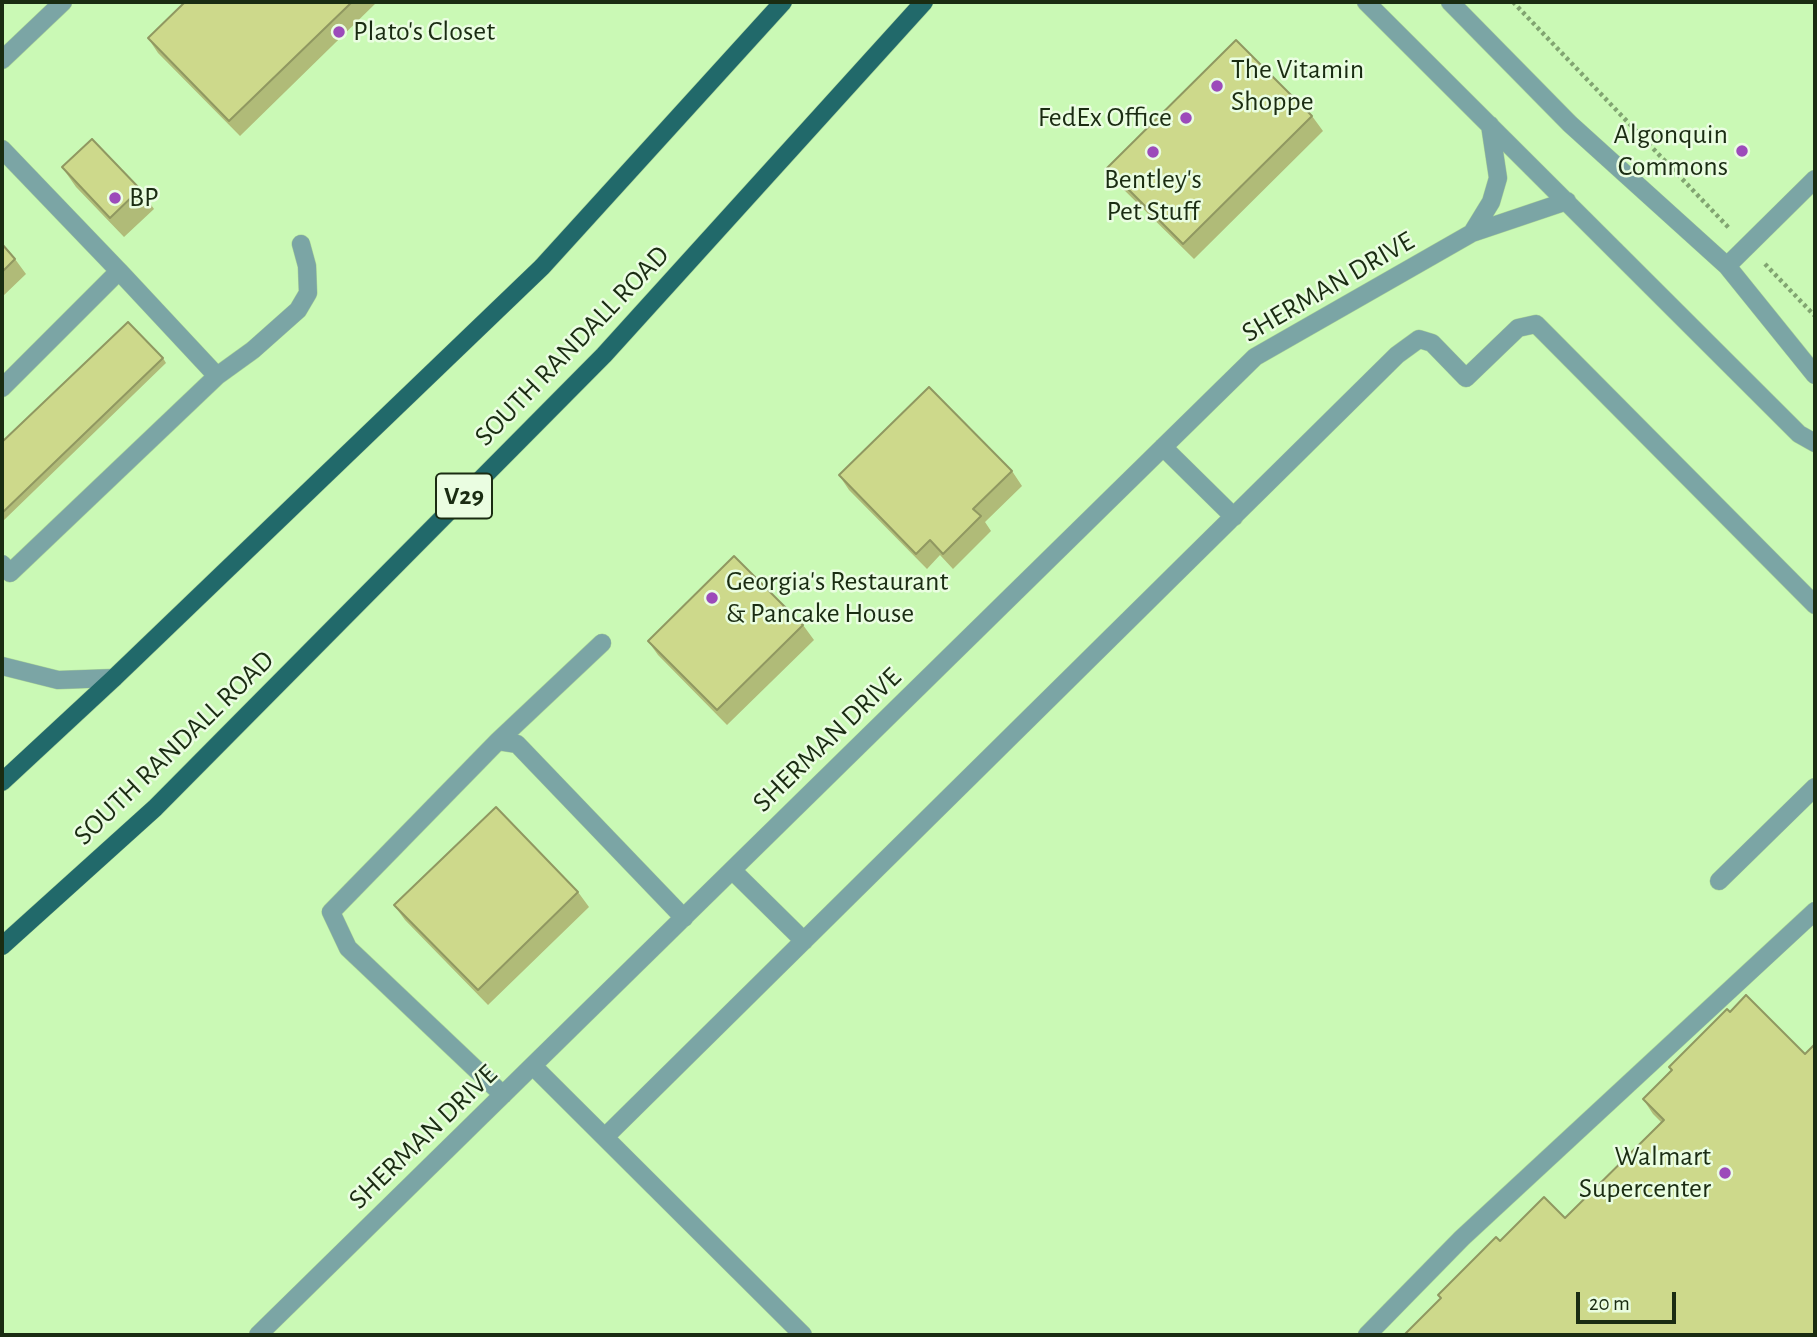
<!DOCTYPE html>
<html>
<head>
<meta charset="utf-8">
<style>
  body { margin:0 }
  #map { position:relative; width:1817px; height:1337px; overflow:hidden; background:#caf9b5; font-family:"Alegreya Sans",sans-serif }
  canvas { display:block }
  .frame { position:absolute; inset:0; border:4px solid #1a2c12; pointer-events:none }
  .scale { position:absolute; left:1576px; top:1292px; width:100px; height:32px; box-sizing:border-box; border:4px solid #1a2c12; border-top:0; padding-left:9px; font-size:21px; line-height:24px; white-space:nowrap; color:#1a2c12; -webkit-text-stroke:5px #eafde1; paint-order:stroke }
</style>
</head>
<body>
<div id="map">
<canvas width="1817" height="1337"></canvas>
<div class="frame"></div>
<div class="scale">20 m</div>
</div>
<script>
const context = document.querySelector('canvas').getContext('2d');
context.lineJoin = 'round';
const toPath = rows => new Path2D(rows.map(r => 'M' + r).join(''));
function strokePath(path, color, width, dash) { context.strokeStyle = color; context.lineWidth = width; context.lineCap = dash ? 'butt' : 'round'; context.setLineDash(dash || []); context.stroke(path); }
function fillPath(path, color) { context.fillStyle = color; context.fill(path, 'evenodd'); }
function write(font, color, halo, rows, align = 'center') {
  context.font = font + ' "Alegreya Sans",sans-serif'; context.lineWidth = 5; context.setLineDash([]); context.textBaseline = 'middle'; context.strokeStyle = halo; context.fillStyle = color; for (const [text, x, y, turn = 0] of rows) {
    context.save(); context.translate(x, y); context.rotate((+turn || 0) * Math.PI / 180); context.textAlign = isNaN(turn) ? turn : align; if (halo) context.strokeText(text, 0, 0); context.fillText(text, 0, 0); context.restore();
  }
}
const minor = toPath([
  [1366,2,1799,434,1815,443],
  [1450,2,1570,124,1727,266,1815,375],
  [2,60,63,2],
  [2,149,119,271,2,388],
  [1472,233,1491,202,1498,178,1490,125],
  [1727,266,1815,179],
  [217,376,253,350,298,310,308,293,307,266,301,244],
  [1163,447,1234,517],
  [2,564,10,573,217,376,119,271],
  [2,666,58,680,114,678],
  [498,741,602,643],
  [732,870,804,941],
  [1719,881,1815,787],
  [533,1066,803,1335],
  [503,1095,348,948,331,912,498,741,517,744,684,918],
  [605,1137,1397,355,1419,339,1432,343,1466,378,1518,328,1536,324,1815,605],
  [258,1335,1255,357,1472,233,1567,201],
  [1367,1335,1462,1238,1815,911]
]);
const major = toPath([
  [2,782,114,678,542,267,783,2],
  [2,946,155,808,604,355,924,2]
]);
strokePath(minor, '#aad498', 19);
strokePath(major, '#aad498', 19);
strokePath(toPath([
  [1513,2,1729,228],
  [1765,264,1815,316]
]), '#81a471', 4.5, [3.5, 3.5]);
strokePath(minor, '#7ba5a5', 18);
strokePath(major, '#21696a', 18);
fillPath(toPath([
  [185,2,377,2,240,136,158,53,148,38],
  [1312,116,1323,131,1194,259,1117,183,1107,168],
  [62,167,140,189,154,209,124,237,76,187],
  [2,244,15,259,26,274,2,297],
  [163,358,166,363,2,522,2,442],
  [1012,471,1022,486,985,522,991,531,953,569,940,555,927,569,849,490,839,475],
  [803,625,814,640,727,725,658,655,648,641],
  [578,892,589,907,488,1005,405,920,394,905],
  [1730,1012,1805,1054,1815,1335,1441,1299,1438,1295,1500,1241,1565,1218,1661,1122,1653,1114,1643,1099,1671,1070,1669,1067]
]), '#b0bb78');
const building = toPath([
  [185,2,352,2,229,121,148,38,185,2],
  [1236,40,1312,116,1183,244,1107,168,1236,40],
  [92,139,140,189,110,218,62,167,92,139],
  [2,244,15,259,2,272,2,244],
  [128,322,163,358,2,513,2,442,128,322],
  [929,387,1012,471,973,509,981,516,943,554,930,540,916,554,839,475,929,387],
  [734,556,803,625,717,710,648,641,734,556],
  [496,807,578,892,478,990,394,905,496,807],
  [1746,995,1805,1054,1815,1044,1815,1335,1404,1335,1441,1298,1438,1295,1496,1237,1500,1241,1544,1197,1565,1218,1664,1120,1643,1099,1672,1070,1669,1067,1727,1009,1730,1012,1746,995]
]);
fillPath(building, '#cdd98b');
strokePath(building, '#909861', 2);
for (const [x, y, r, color] of [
  [339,32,7,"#9c4bba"],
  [1217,86,7,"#9c4bba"],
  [1186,118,7,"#9c4bba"],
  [1742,151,7,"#9c4bba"],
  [1153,152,7,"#9c4bba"],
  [115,198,7,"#9c4bba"],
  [712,598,7,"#9c4bba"],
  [1725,1173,7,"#9c4bba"]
]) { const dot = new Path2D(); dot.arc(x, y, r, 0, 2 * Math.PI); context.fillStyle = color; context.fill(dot); strokePath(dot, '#eafde1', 2.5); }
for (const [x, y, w] of [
  [464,496,56]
]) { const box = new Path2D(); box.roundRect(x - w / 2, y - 22.5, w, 45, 5); context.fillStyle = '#eafde1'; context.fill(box); strokePath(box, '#1a2c12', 2); }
write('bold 26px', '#1a2c12', null, [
  ["V29",464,496]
]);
write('28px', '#1a2c12', '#eafde1', [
  ["Plato's Closet",353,32],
  ["The Vitamin",1231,70],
  ["Shoppe",1231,102],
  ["FedEx Office",1172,118,"right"],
  ["Algonquin",1728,135,"right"],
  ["Commons",1728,167,"right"],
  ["Bentley's",1153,180,"center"],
  ["Pet Stuff",1153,212,"center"],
  ["BP",129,198],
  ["Georgia's Restaurant",726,582],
  ["& Pancake House",726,614],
  ["Walmart",1711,1157,"right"],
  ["Supercenter",1711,1189,"right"]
], 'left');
write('28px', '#1a2c12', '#eafde1', [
  ["SHERMAN DRIVE",1328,287,-30],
  ["SOUTH RANDALL ROAD",572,346,-46],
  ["SHERMAN DRIVE",827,740,-44],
  ["SOUTH RANDALL ROAD",174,748,-44],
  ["SHERMAN DRIVE",423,1137,-44]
]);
</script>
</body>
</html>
